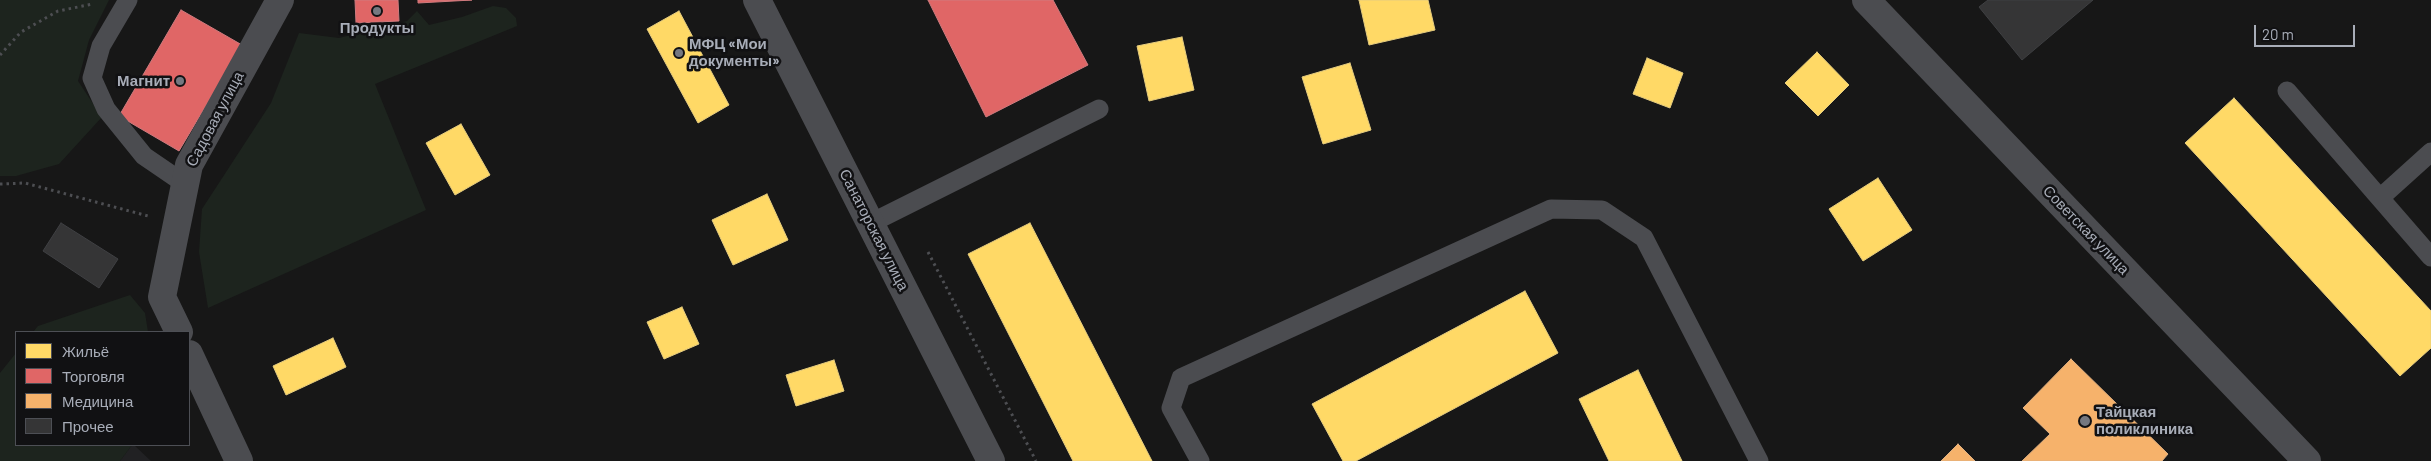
<!DOCTYPE html>
<html>
<head>
<meta charset="utf-8">
<style>
  body { margin:0 }
  #map { position:relative; width:2431px; height:461px; overflow:hidden; background:#171717; font-family:Barlow,sans-serif }
  canvas { display:block }
  .legend { position:absolute; left:15px; top:331px; width:175px; height:115px; box-sizing:border-box; background:#111113; border:1px solid #4d4f55; margin:0; padding:6px 9px; list-style:none; font-size:15px; color:#a8adb8 }
  .legend li { display:flex; align-items:center; gap:10px; height:25px }
  .legend b { width:25px; border:1px solid #4d4f55 }
  .scale { position:absolute; left:2254px; top:25px; width:101px; height:22px; box-sizing:border-box; border:2px solid #a8adb8; border-top:0; padding-left:6px; font-size:15px; line-height:18px; white-space:nowrap; color:#a8adb8; -webkit-text-stroke:4px #111113; paint-order:stroke }
</style>
</head>
<body>
<div id="map">
<canvas width="2431" height="461"></canvas>
<ul class="legend">
<li><b style="height:14px;background:#ffd966"></b>Жильё</li>
<li><b style="height:14px;background:#e06666"></b>Торговля</li>
<li><b style="height:14px;background:#f6b26b"></b>Медицина</li>
<li><b style="height:14px;background:#353536"></b>Прочее</li>
</ul>
<div class="scale">20 m</div>
</div>
<script>
const context = document.querySelector('canvas').getContext('2d');
context.lineJoin = 'round';
function fillPath(path, color) { context.fillStyle = color; context.fill(path, 'evenodd'); }
const toPath = rows => new Path2D(rows.map(r => 'M' + r).join(''));
function strokePath(path, color, width, dash) { context.strokeStyle = color; context.lineWidth = width; context.lineCap = dash ? 'butt' : 'round'; context.setLineDash(dash || []); context.stroke(path); }
function write(font, color, halo, rows, align = 'center') {
  context.font = font + ' Barlow,sans-serif'; context.lineWidth = 5; context.setLineDash([]); context.textBaseline = 'middle'; context.strokeStyle = halo; context.fillStyle = color; for (const [text, x, y, turn = 0] of rows) {
    context.save(); context.translate(x, y); context.rotate((+turn || 0) * Math.PI / 180); context.textAlign = isNaN(turn) ? turn : align; if (halo) context.strokeText(text, 0, 0); context.fillText(text, 0, 0); context.restore();
  }
}
fillPath(toPath([
  [132,445,134,445,151,461,120,461]
]), '#212123');
fillPath(toPath([
  [0,0,109,0,89,40,78,81,102,117,59,164,16,176,0,176],
  [493,6,506,8,516,18,517,26,375,84,426,210,208,308,199,252,202,209,271,103,299,33,339,38,407,21,417,11,429,25,462,17],
  [130,295,145,313,148,332,33,332,38,326],
  [16,353,16,445,132,445,120,461,0,461,0,373]
]), '#1d241e');
const homes = toPath([
  [1359,0,1428,0,1435,30,1369,45,1359,0],
  [679,11,729,105,698,123,647,29,679,11],
  [1182,37,1194,90,1149,101,1137,46,1182,37],
  [1817,52,1849,85,1818,116,1785,83,1817,52],
  [1647,58,1683,73,1670,108,1633,94,1647,58],
  [1350,63,1371,130,1323,144,1302,77,1350,63],
  [2234,98,2431,311,2431,348,2400,376,2185,143,2234,98],
  [461,124,490,175,455,195,426,143,461,124],
  [1878,178,1912,230,1863,261,1829,209,1878,178],
  [767,194,788,240,733,265,712,220,767,194],
  [1030,223,1152,461,1073,461,968,254,1030,223],
  [1525,291,1558,353,1356,461,1343,461,1312,404,1525,291],
  [682,307,699,344,664,359,647,322,682,307],
  [333,338,346,367,286,395,273,366,333,338],
  [834,360,844,391,796,406,786,375,834,360],
  [1638,370,1682,461,1609,461,1579,399,1638,370]
]);
fillPath(homes, '#ffd966');
strokePath(homes, '#e5cc7f', 1);
const shops = toPath([
  [355,0,398,0,399,21,356,23,355,0],
  [418,0,472,0,418,3,418,0],
  [928,0,1053,0,1088,65,986,117,928,0],
  [181,10,242,45,179,151,119,116,181,10]
]);
fillPath(shops, '#e06666');
strokePath(shops, '#cf7b7f', 1);
const health = toPath([
  [2071,359,2168,454,2162,461,2022,461,2050,434,2023,408,2071,359],
  [1958,444,1975,461,1941,461,1958,444]
]);
fillPath(health, '#f6b26b');
strokePath(health, '#dfb082', 1);
const building = toPath([
  [1988,0,2093,0,2022,60,1979,7,1988,0],
  [61,223,118,259,99,288,43,251,61,223]
]);
fillPath(building, '#353536');
strokePath(building, '#3f4043', 1);
strokePath(toPath([
  [0,55,21,32,58,11,93,4],
  [0,184,25,183,148,216],
  [928,252,1036,461]
]), '#4d4e52', 3, [2.5, 4]);
strokePath(toPath([
  [128,0,101,46,92,78,106,109,144,156,185,184],
  [2287,91,2431,257],
  [2380,198,2431,152],
  [871,223,1099,109],
  [1200,461,1171,408,1181,378,1551,209,1602,210,1644,238,1759,461]
]), '#4b4c50', 19);
strokePath(toPath([
  [1866,0,2307,461],
  [179,332,162,297,189,165,280,0],
  [189,354,239,461]
]), '#4b4c50', 28);
strokePath(toPath([
  [757,0,991,461]
]), '#4b4c50', 28);
for (const [x, y, r, color] of [
  [377,11,5,"#757880"],
  [679,53,5,"#757880"],
  [180,81,5,"#757880"],
  [2085,421,6,"#757880"]
]) { const dot = new Path2D(); dot.arc(x, y, r, 0, 2 * Math.PI); context.fillStyle = color; context.fill(dot); strokePath(dot, '#111113', 2); }
write('bold 15px', '#a8adb8', '#111113', [
  ["Продукты",377,28,"center"],
  ["МФЦ «Мои",689,44],
  ["документы»",689,61],
  ["Магнит",170,81,"right"],
  ["Тайцкая",2096,412],
  ["поликлиника",2096,429]
], 'left');
write('15px', '#a8adb8', '#111113', [
  ["Садовая улица",215,119,-62],
  ["Санаторская улица",874,230,63],
  ["Советская улица",2086,230,46]
]);
</script>
</body>
</html>
